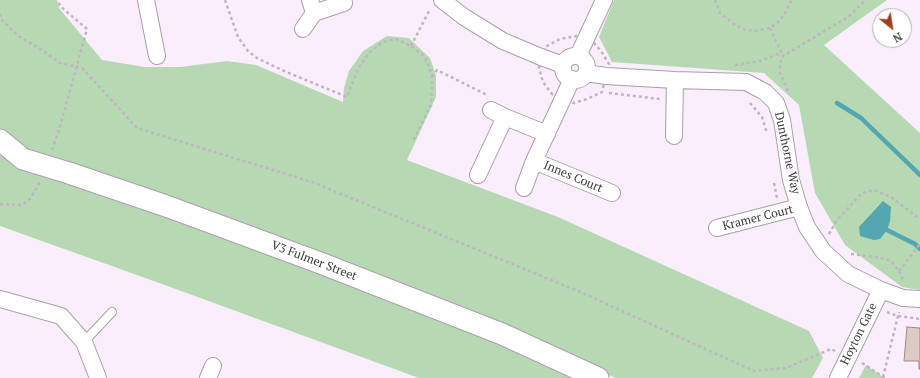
<!DOCTYPE html>
<html>
<head>
<meta charset="utf-8">
<style>
  body { margin:0 }
  #map { position:relative; width:920px; height:378px; overflow:hidden; background:#fbeefc; font-family:"PT Serif",serif }
  canvas { display:block }
  .north { position:absolute; left:872px; top:8px; width:40px; height:40px; box-sizing:border-box; background:#fff; border:1px solid #b1afb1; border-radius:50%; rotate:150deg; font-size:11px; font-weight:700; line-height:16px; text-align:center; color:#3c373d }
  .north::after { content:''; display:block; margin:auto; width:14px; height:18px; background:#a33b1d; clip-path:polygon(50% 0,100% 100%,50% 72%,0 100%) }
</style>
</head>
<body>
<div id="map">
<canvas width="920" height="378"></canvas>
<div class="north">N</div>
</div>
<script>
const context = document.querySelector('canvas').getContext('2d');
context.lineJoin = 'round';
function fillPath(path, color) { context.fillStyle = color; context.fill(path, 'evenodd'); }
const toPath = rows => new Path2D(rows.map(r => 'M' + r).join(''));
function strokePath(path, color, width, dash) { context.strokeStyle = color; context.lineWidth = width; context.lineCap = dash ? 'butt' : 'round'; context.setLineDash(dash || []); context.stroke(path); }
function write(font, color, halo, rows, align = 'center') {
  context.font = font + ' "PT Serif",serif'; context.lineWidth = 3; context.setLineDash([]); context.textBaseline = 'middle'; context.strokeStyle = halo; context.fillStyle = color; for (const [text, x, y, turn = 0] of rows) {
    context.save(); context.translate(x, y); context.rotate((+turn || 0) * Math.PI / 180); context.textAlign = isNaN(turn) ? turn : align; if (halo) context.strokeText(text, 0, 0); context.fillText(text, 0, 0); context.restore();
  }
}
fillPath(toPath([
  [0,0,57,0,59,8,102,60,145,67,180,67,227,61,256,65,343,102,344,88,349,71,363,51,387,36,409,38,430,58,436,75,436,97,407,160,558,217,809,331,823,358,812,378,616,378,505,335,579,378,419,378,162,284,0,226,0,156,22,159,0,140],
  [614,0,887,0,824,45,920,133,920,290,902,287,845,245,815,193,799,105,764,73,612,62,599,37],
  [866,365,883,377,885,378,859,378]
]), '#b6d9b4');
fillPath(toPath([
  [883,201,891,207,890,221,887,230,880,239,874,240,860,236,859,227]
]), '#54a6b0');
strokePath(toPath([
  [837,103,861,118,920,175],
  [887,230,915,244,920,249]
]), '#54a6b0', 4.5);
const building = toPath([
  [907,327,920,328,920,369,919,369,919,361,904,361,907,327]
]);
fillPath(building, '#ddcbc5');
strokePath(building, '#9b8a85', 1);
const service = toPath([
  [84,342,112,312]
]);
const minor = toPath([
  [146,0,157,56],
  [310,0,314,13,344,3],
  [442,0,464,17,503,41,541,57,563,65],
  [303,29,314,13],
  [578,56,604,0],
  '563 68a12 12 0 1 1 24 0a12 12 0 1 1-24 0Z',
  [586,73,606,76,675,80,746,82,765,92,776,103,782,120,791,180,799,207,807,227,823,251,848,274,881,290,903,298,920,299],
  [491,110,505,117],
  [674,136,675,80],
  [534,161,612,193],
  [478,175,505,117,547,134],
  [524,188,534,161,572,79],
  [717,228,799,207],
  [0,299,61,316,84,342,98,378],
  [208,378,213,366],
  [838,378,881,290]
]);
const tertiary = toPath([
  [0,140,23,159],
  [69,173,169,207,323,264,502,334,598,378]
]);
strokePath(service, '#ab9fac', 10);
strokePath(minor, '#ab9fac', 18);
strokePath(tertiary, '#ab9fac', 23);
strokePath(toPath([
  [225,0,238,37,248,51,257,58,284,71,347,97,358,69,369,53,383,42,396,39,411,46,424,56,429,66,432,78,432,91,431,105,413,141],
  [715,0,720,13,734,24,743,29,754,31,770,28,778,22,784,15,792,0],
  [0,14,0,18,18,36,42,50,60,63,82,68,137,128,312,182,578,291,754,371,786,368,831,349,835,351],
  [770,28,783,56],
  [577,36,594,43,601,51,609,64,602,92,587,99,574,103,552,94,543,82,539,68,545,47,560,39,577,36],
  [411,46,430,9],
  [735,65,760,61,781,53],
  [432,77,437,70,487,95],
  [788,91,780,73,780,63,783,56,848,17,866,0],
  [609,93,660,99],
  [750,103,762,117,767,133],
  [52,150,59,130,87,29,60,6,58,0],
  [774,183,777,198],
  [0,204,22,205,30,199,40,182],
  [829,234,837,220,862,193,874,190,891,197,920,219],
  [851,254,876,257,891,261,902,275,902,281],
  [899,271,920,244],
  [887,312,898,316,920,319],
  [862,363,885,378],
  [883,377,899,312]
]), '#bfb5c0', 2.5, [3, 3]);
strokePath(service, '#fff', 8);
strokePath(minor, '#fff', 16);
strokePath(tertiary, '#fff', 21);
const tertiaryBridge = toPath([
  [23,159,69,173]
]);
strokePath(tertiaryBridge, '#ab9fac', 23, []);
strokePath(tertiaryBridge, '#fff', 21);
write('12px', '#3c373d', '#fff', [
  ["Dunthorne Way",787,153,78],
  ["Innes Court",573,177,23],
  ["Kramer Court",758,218,-14],
  ["V3 Fulmer Street",314,261,21],
  ["Hoyton Gate",859,334,-64]
]);
</script>
</body>
</html>
